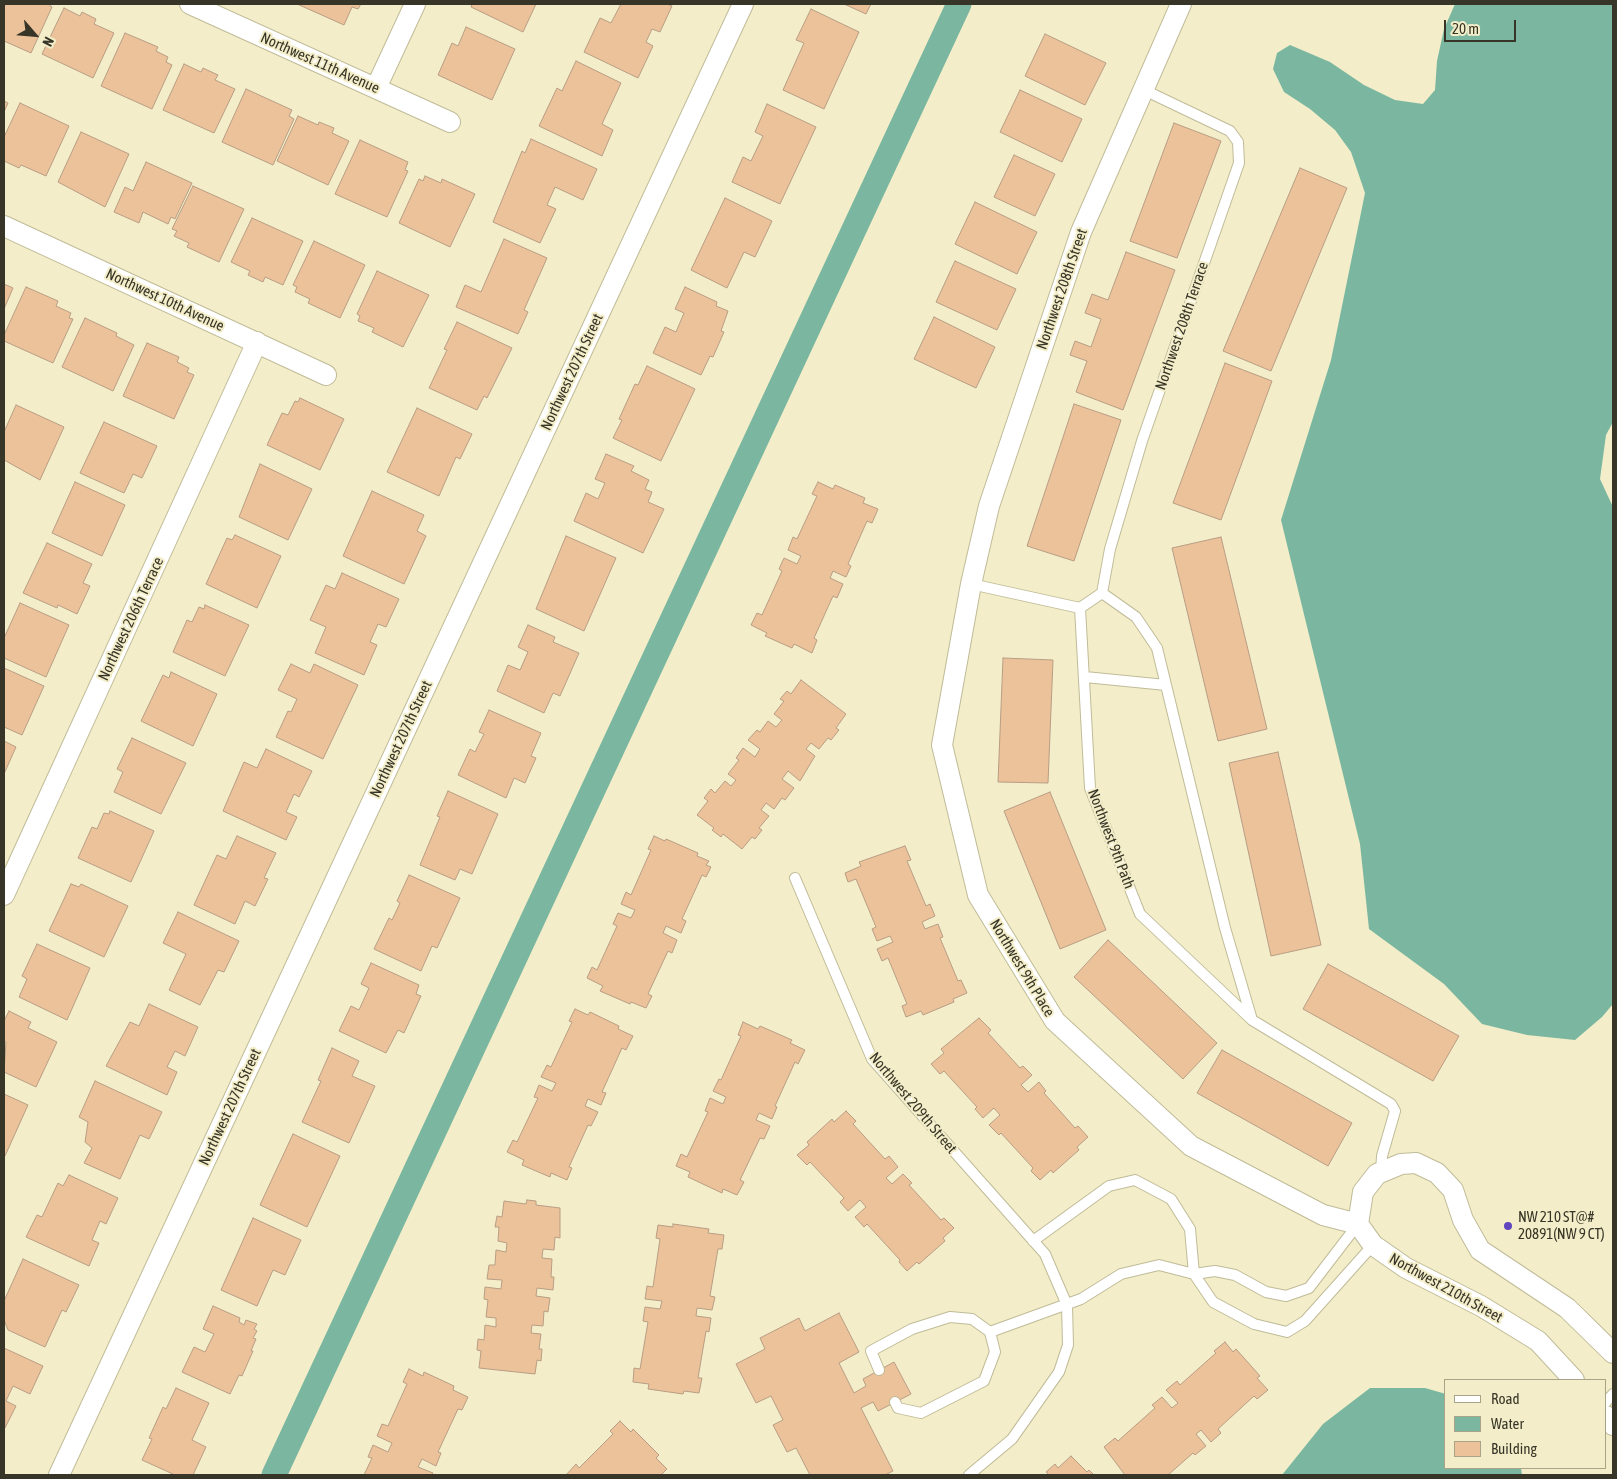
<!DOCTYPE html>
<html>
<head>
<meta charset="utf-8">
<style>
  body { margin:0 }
  #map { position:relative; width:1617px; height:1479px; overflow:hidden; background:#f3eec9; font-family:"Asap Condensed",sans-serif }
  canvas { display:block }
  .frame { position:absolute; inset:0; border:5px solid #373527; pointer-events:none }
  .legend { position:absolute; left:1444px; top:1379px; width:162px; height:90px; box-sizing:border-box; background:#f3eec9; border:1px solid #a8a488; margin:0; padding:6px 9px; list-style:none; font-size:15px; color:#373527 }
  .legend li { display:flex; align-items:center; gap:10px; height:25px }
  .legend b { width:25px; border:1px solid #a8a488 }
  .north { position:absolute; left:10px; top:10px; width:50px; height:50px; -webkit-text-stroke:4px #f3eec9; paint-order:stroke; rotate:117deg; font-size:14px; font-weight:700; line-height:20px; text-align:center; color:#373527 }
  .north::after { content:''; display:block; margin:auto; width:18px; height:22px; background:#373527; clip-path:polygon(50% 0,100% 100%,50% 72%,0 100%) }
  .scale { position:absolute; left:1444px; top:20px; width:72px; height:22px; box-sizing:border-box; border:2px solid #373527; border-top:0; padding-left:6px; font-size:15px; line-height:18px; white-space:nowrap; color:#373527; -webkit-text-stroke:4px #f3eec9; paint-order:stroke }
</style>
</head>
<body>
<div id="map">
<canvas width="1617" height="1479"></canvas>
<div class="frame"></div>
<ul class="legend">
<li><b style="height:6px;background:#fff"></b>Road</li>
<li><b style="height:14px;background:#7bb7a0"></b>Water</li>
<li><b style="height:14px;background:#ebc29a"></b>Building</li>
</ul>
<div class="north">N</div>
<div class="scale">20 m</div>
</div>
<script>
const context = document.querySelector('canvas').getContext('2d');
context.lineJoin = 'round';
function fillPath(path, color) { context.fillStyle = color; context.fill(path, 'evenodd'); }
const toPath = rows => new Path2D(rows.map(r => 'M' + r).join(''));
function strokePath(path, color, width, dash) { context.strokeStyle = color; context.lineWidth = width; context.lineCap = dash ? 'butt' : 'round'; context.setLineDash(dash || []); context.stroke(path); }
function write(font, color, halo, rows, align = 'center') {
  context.font = font + ' "Asap Condensed",sans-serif'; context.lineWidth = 4; context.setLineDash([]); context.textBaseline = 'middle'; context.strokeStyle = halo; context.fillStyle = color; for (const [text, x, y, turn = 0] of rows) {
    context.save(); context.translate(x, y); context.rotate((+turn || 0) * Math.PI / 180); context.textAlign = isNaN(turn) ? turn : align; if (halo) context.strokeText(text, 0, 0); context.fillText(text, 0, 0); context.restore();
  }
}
fillPath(toPath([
  [1455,4,1613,4,1613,422,1606,435,1600,479,1613,507,1613,1004,1602,1017,1575,1040,1527,1035,1482,1024,1444,984,1369,929,1360,844,1281,520,1331,360,1365,193,1351,152,1335,130,1310,109,1284,92,1273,69,1277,53,1290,45,1330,62,1364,85,1395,100,1423,104,1435,90,1437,61,1444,29],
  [1370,1388,1425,1388,1446,1394,1446,1468,1521,1468,1522,1475,1282,1475,1323,1424]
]), '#7bb7a0');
strokePath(toPath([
  [274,1475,959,4]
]), '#7bb7a0', 25);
const building = toPath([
  [4,4,48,4,52,7,31,53,4,41,4,4],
  [297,4,361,4,358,9,352,7,344,25,297,4],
  [472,4,536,4,523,32,471,7,472,4],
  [621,4,667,4,672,6,660,32,652,29,646,42,653,46,638,78,584,52,600,18,611,23,621,4],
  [844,4,871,4,866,14,844,4],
  [64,8,80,16,82,12,96,19,94,24,114,33,93,78,42,54,64,8],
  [811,9,859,32,824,109,783,90,804,43,796,40,811,9],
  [466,27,515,49,492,100,438,75,452,43,458,46,466,27],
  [125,33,158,47,156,51,168,57,166,62,172,65,152,109,101,86,125,33],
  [1045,34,1106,63,1085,105,1025,76,1045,34],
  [576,61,621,83,602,124,613,130,602,156,539,126,557,88,562,91,576,61],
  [184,64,201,72,203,68,218,75,215,80,235,89,214,133,163,110,184,64],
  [246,89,292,110,289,116,294,119,273,165,222,142,246,89],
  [1020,90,1082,119,1062,162,1000,132,1020,90],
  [4,101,8,103,4,112,4,101],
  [20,103,69,126,46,176,21,165,19,168,4,161,4,137,20,103],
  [767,104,816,127,780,204,732,182,743,157,751,161,763,136,755,132,767,104],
  [298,116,318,125,319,122,334,128,332,133,349,141,328,185,277,161,298,116],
  [1174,123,1221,141,1177,258,1130,241,1174,123],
  [81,132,129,154,105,207,58,182,81,132],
  [531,139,597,169,583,200,555,187,547,205,556,209,540,243,493,222,522,151,525,153,531,139],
  [360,140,408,162,405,170,408,171,387,217,335,194,360,140],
  [1014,155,1055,174,1035,216,994,197,1014,155],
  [146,162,192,183,175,219,171,217,168,224,143,212,139,223,114,212,125,187,133,191,146,162],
  [1300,168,1347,188,1271,371,1223,351,1300,168],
  [425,176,441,183,442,179,475,194,450,247,399,223,419,179,423,181,425,176],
  [193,186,244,209,219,262,187,247,189,243,174,236,177,231,172,229,193,186],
  [725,198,772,221,755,257,744,252,727,288,691,270,725,198],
  [975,202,1037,232,1017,274,955,244,975,202],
  [252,218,303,241,283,285,265,277,263,282,248,275,250,271,231,262,252,218],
  [504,239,547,258,524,310,528,312,518,334,456,307,465,285,481,292,504,239],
  [314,241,365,265,340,318,308,303,310,299,295,292,297,287,293,285,314,241],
  [1126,252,1175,270,1123,410,1076,392,1087,361,1070,355,1075,341,1091,347,1101,319,1085,313,1092,294,1108,300,1126,252],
  [955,261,1016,289,997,330,936,302,955,261],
  [377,271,429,295,403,347,372,332,374,328,358,321,360,316,357,314,377,271],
  [4,284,13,288,4,309,4,284],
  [26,287,58,301,56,306,71,313,69,318,73,319,53,363,4,341,4,335,26,287],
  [685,287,717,302,716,306,728,311,721,331,724,332,713,357,710,356,701,375,653,353,665,327,676,332,684,313,675,309,685,287],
  [934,317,995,347,976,388,914,359,934,317],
  [85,318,117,333,116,336,134,345,113,391,62,367,85,318],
  [457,322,512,348,487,398,484,396,477,410,429,388,447,350,444,349,457,322],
  [147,343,179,357,177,362,189,368,187,372,194,375,174,419,123,396,147,343],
  [1225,363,1272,381,1221,520,1173,503,1225,363],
  [647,366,695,389,661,461,613,438,622,420,619,419,635,384,638,385,647,366],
  [300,398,344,419,320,470,267,445,282,413,288,415,295,401,298,402,300,398],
  [1074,404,1121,420,1074,561,1027,546,1074,404],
  [16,405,64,427,40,480,4,460,4,432,16,405],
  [417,408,472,434,460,459,456,457,439,496,387,472,417,408],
  [104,422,157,446,142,478,133,474,124,493,80,473,104,422],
  [606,454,634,466,631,471,649,480,645,489,652,492,648,502,664,509,643,553,574,521,586,493,598,499,605,483,595,479,606,454],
  [260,464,312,489,288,540,239,517,260,464],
  [75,482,125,505,102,556,52,533,75,482],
  [818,482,833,489,835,485,865,498,863,503,878,509,872,523,867,521,848,564,851,566,846,577,833,571,830,578,843,584,837,598,833,596,814,638,817,640,812,653,794,644,792,648,765,636,767,633,751,625,757,613,762,615,782,571,779,569,784,558,797,564,801,556,788,550,793,537,797,539,817,496,812,494,818,482],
  [372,491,424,515,417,531,426,536,404,584,343,556,372,491],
  [235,535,281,556,257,608,206,584,227,538,232,540,235,535],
  [566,536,616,558,584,631,536,609,566,536],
  [1221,537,1267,729,1218,741,1172,548,1221,537],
  [47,543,92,564,83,583,90,586,77,614,58,605,57,608,23,593,47,543],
  [342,573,399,599,386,627,378,624,370,642,377,645,364,675,315,653,326,627,310,620,326,585,335,589,342,573],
  [20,603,69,625,46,677,4,658,4,638,20,603],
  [205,605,249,625,225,676,173,652,187,620,192,622,199,607,204,609,205,605],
  [528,625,555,637,553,642,579,653,560,696,553,693,544,713,497,691,508,665,520,670,528,652,518,647,528,625],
  [1003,658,1053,660,1048,783,998,782,1003,658],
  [291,664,310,673,314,664,358,685,323,759,276,737,288,711,291,712,297,699,278,690,291,664],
  [4,668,44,686,22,735,4,727,4,668],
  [171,672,217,694,193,746,141,721,163,675,169,678,171,672],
  [801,680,846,714,836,728,839,730,831,740,828,738,819,749,811,743,806,749,815,756,800,781,788,771,782,779,794,788,785,800,782,798,774,809,766,803,761,810,769,816,759,828,762,830,755,839,752,837,742,849,723,834,721,837,712,830,714,828,697,815,708,801,704,798,711,789,715,793,725,781,731,786,736,780,728,774,739,760,736,758,743,748,755,757,760,749,748,740,757,730,760,732,768,721,776,727,782,720,774,714,784,701,780,699,787,691,791,694,801,680],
  [489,710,541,733,531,756,536,758,525,783,514,778,506,798,458,775,470,749,475,752,484,734,479,732,489,710],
  [132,738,186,763,161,814,114,792,123,772,117,769,132,738],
  [4,741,16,747,4,774,4,741],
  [266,749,312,771,299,797,294,794,286,812,297,817,286,840,223,811,244,762,257,768,266,749],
  [1278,752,1321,945,1271,956,1229,763,1278,752],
  [448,791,498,814,472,874,460,869,455,880,420,865,440,817,437,816,448,791],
  [1050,792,1106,930,1060,949,1004,811,1050,792],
  [110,811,154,831,131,882,78,858,92,827,97,829,104,813,109,814,110,811],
  [237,836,276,853,264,878,268,879,255,906,245,901,235,924,194,905,217,855,226,859,237,836],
  [654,836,665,841,666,839,698,853,697,856,709,861,706,865,711,867,706,877,702,875,682,919,686,921,681,933,666,926,663,933,677,940,672,953,668,951,648,994,652,996,646,1008,631,1002,630,1004,600,991,603,986,587,978,592,967,597,970,617,926,613,924,618,913,631,918,635,910,621,904,626,892,631,895,651,850,648,849,654,836],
  [905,846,911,860,907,861,926,906,930,904,935,916,922,922,925,929,938,924,943,937,940,938,958,981,961,980,967,993,953,999,954,1002,923,1015,921,1011,906,1017,902,1006,907,1004,888,958,882,961,877,949,893,942,890,936,877,941,872,929,876,927,856,879,848,882,845,873,861,866,859,862,905,846],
  [409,875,460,898,437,948,432,946,421,971,374,949,389,918,392,920,400,903,397,901,409,875],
  [71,884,79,887,81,884,128,906,104,957,49,931,71,884],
  [178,912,239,941,224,972,218,970,200,1005,169,990,186,954,163,943,178,912],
  [1108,940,1217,1043,1183,1079,1074,977,1108,940],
  [37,944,90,968,67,1020,19,997,27,979,22,976,37,944],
  [371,963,419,985,416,994,421,996,404,1033,398,1030,386,1053,339,1031,351,1006,359,1010,369,988,361,984,371,963],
  [1328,964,1459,1036,1433,1081,1303,1009,1328,964],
  [149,1004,198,1027,185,1056,175,1051,167,1067,177,1072,167,1095,106,1066,130,1022,139,1026,149,1004],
  [575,1009,588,1015,590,1012,619,1026,618,1029,633,1036,626,1050,622,1048,602,1092,606,1093,601,1105,588,1099,585,1106,598,1112,591,1126,588,1125,569,1167,572,1168,567,1180,551,1173,550,1177,522,1165,524,1160,507,1152,513,1140,517,1142,538,1098,534,1097,539,1085,552,1091,556,1083,541,1077,547,1065,551,1067,572,1022,569,1021,575,1009],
  [9,1011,31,1022,28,1028,57,1042,36,1087,4,1072,6,1042,4,1041,4,1021,9,1011],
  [979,1018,991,1030,988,1033,1020,1068,1023,1066,1032,1075,1021,1085,1028,1092,1039,1082,1046,1091,1044,1093,1075,1128,1078,1126,1088,1137,1077,1147,1079,1150,1053,1173,1051,1170,1040,1180,1031,1171,1033,1168,1001,1133,999,1135,989,1125,1000,1115,994,1108,983,1118,975,1109,977,1107,944,1071,940,1074,931,1064,944,1053,941,1049,979,1018],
  [743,1022,758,1029,760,1026,792,1040,790,1043,805,1050,798,1064,795,1062,775,1106,777,1107,772,1119,759,1113,756,1120,770,1126,764,1139,760,1138,740,1180,744,1182,737,1195,723,1189,722,1193,688,1177,690,1172,676,1166,681,1154,687,1157,708,1112,705,1111,710,1098,723,1104,726,1097,713,1091,719,1079,721,1080,741,1036,738,1035,743,1022],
  [332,1048,359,1061,352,1076,375,1086,349,1143,302,1122,321,1081,318,1080,332,1048],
  [1222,1050,1352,1123,1328,1166,1197,1093,1222,1050],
  [95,1081,162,1112,149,1139,140,1135,120,1179,84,1163,92,1148,85,1142,88,1122,79,1117,95,1081],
  [4,1094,28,1105,5,1156,4,1155,4,1094],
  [846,1111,856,1121,853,1124,885,1159,889,1156,898,1167,886,1178,892,1184,903,1174,912,1183,909,1185,941,1220,944,1218,954,1228,943,1238,945,1241,919,1264,917,1262,907,1271,899,1262,900,1260,867,1224,864,1227,855,1217,866,1207,860,1200,848,1211,840,1202,844,1198,810,1162,807,1165,797,1155,809,1145,807,1142,832,1119,834,1122,846,1111],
  [293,1134,340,1156,307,1227,260,1205,293,1134],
  [69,1175,118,1198,106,1224,100,1221,92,1240,99,1243,89,1266,26,1237,37,1215,42,1217,58,1183,63,1186,69,1175],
  [527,1200,536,1201,536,1205,560,1208,560,1238,555,1237,554,1250,543,1249,542,1258,552,1259,551,1277,554,1277,553,1290,537,1288,536,1296,550,1298,548,1312,544,1311,543,1326,532,1325,531,1333,541,1334,539,1349,542,1349,541,1361,537,1360,535,1374,479,1368,481,1351,477,1350,478,1339,484,1340,485,1325,496,1327,496,1318,486,1317,488,1300,484,1299,485,1287,501,1289,502,1280,487,1279,489,1265,495,1265,496,1250,506,1252,507,1243,498,1241,499,1227,495,1227,497,1216,502,1217,504,1201,526,1204,527,1200],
  [253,1218,301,1240,285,1275,273,1270,257,1306,221,1290,253,1218],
  [673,1224,709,1229,708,1233,724,1235,722,1249,718,1249,710,1296,715,1297,712,1310,697,1308,696,1316,711,1318,709,1332,706,1331,698,1378,702,1378,699,1393,684,1391,683,1394,648,1389,649,1384,633,1382,634,1368,640,1369,648,1322,643,1321,645,1307,660,1309,662,1301,645,1299,647,1286,653,1287,660,1239,656,1238,658,1225,673,1227,673,1224],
  [23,1259,79,1285,66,1312,62,1310,45,1347,8,1330,4,1320,4,1301,23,1259],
  [213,1306,240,1318,239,1322,244,1325,246,1320,257,1324,254,1329,257,1331,253,1338,256,1339,251,1351,253,1351,242,1376,239,1375,230,1394,182,1372,194,1347,205,1352,214,1334,203,1329,213,1306],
  [839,1313,859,1352,839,1363,854,1393,866,1386,863,1379,894,1362,911,1394,878,1411,873,1402,861,1408,893,1471,885,1475,810,1475,796,1448,787,1452,773,1425,783,1420,771,1396,756,1403,736,1364,765,1349,760,1338,799,1318,805,1331,839,1313],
  [1225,1342,1233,1352,1236,1349,1260,1376,1257,1378,1268,1390,1257,1399,1254,1396,1218,1429,1221,1433,1211,1442,1201,1430,1196,1434,1206,1446,1195,1455,1193,1453,1168,1475,1125,1475,1104,1447,1115,1438,1118,1441,1155,1408,1152,1405,1162,1397,1172,1408,1178,1403,1166,1390,1177,1381,1180,1385,1216,1353,1214,1351,1225,1342],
  [4,1348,43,1366,30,1394,13,1386,6,1401,16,1406,5,1428,4,1348],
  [409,1369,423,1376,424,1372,454,1386,453,1390,468,1397,462,1410,458,1409,438,1452,441,1453,436,1466,422,1459,418,1467,433,1473,432,1475,364,1475,372,1458,368,1457,373,1445,388,1452,392,1443,377,1436,382,1424,388,1426,407,1384,403,1382,409,1369],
  [176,1388,209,1403,192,1440,206,1447,193,1475,175,1475,142,1460,152,1439,149,1438,163,1407,166,1409,176,1388],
  [620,1421,631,1432,633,1429,659,1455,656,1458,667,1469,661,1475,566,1475,576,1464,579,1468,613,1434,610,1431,620,1421],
  [1071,1456,1087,1472,1089,1470,1094,1475,1049,1475,1046,1472,1055,1464,1058,1468,1071,1456]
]);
fillPath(building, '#ebc29a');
strokePath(building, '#b89d84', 1);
const service = toPath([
  [971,584,1080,608],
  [1102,593,1136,617,1157,648,1225,928,1252,1020,1391,1104,1395,1111,1382,1156,1381,1172],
  [1080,608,1102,593,1110,549,1142,441,1239,163,1238,142,1230,131,1142,89],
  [1080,608,1090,788,1140,914,1251,1019],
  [1085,677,1166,685],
  [795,878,872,1059,1045,1254,1067,1305,1068,1345,1059,1372,1012,1439,969,1475],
  [1033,1241,1109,1186,1135,1180,1171,1199,1190,1229,1194,1274,1213,1302,1254,1324,1287,1332,1305,1321,1373,1245],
  [990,1332,1081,1299,1121,1274,1159,1265,1194,1274,1215,1271,1235,1275,1266,1292,1286,1296,1309,1288,1358,1224],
  [879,1370,871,1351,912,1329,950,1317,972,1319,990,1332,995,1352,984,1381,921,1413,898,1408,895,1402],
  [1606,1402,1613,1394]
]);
const minor = toPath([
  [190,4,450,122],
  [1181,4,1081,232,989,506,971,584,942,745,978,895,1055,1021,1191,1146,1323,1215,1358,1224],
  [376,88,415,4],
  [4,226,326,375],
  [4,895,257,342],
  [1574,1380,1538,1341,1481,1306,1406,1268,1373,1245,1358,1224,1363,1192,1377,1174,1401,1164,1416,1163,1437,1173,1453,1190,1463,1220,1480,1250,1567,1308,1613,1353],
  [1606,1416,1613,1425],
  [59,1475,743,4]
]);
strokePath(service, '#c0bb98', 12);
strokePath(minor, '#c0bb98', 22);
strokePath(service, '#fff', 10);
strokePath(minor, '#fff', 20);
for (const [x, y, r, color] of [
  [1508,1226,5,"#6046be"]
]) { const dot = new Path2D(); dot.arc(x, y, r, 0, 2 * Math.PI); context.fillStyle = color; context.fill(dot); strokePath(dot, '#f3eec9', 2); }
write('15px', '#373527', '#f3eec9', [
  ["Northwest 11th Avenue",320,63,24],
  ["Northwest 208th Street",1062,289,-71],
  ["Northwest 10th Avenue",165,300,25],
  ["Northwest 208th Terrace",1182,326,-71],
  ["Northwest 207th Street",572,372,-65],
  ["Northwest 206th Terrace",131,619,-65],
  ["Northwest 207th Street",401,739,-65],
  ["Northwest 9th Path",1111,839,69],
  ["Northwest 9th Place",1022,968,59],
  ["Northwest 209th Street",913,1103,50],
  ["Northwest 207th Street",230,1107,-65],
  ["Northwest 210th Street",1446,1288,29]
]);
write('15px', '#373527', '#f3eec9', [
  ["NW 210 ST@#",1518,1217],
  ["20891(NW 9 CT)",1518,1234]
], 'left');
</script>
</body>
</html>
